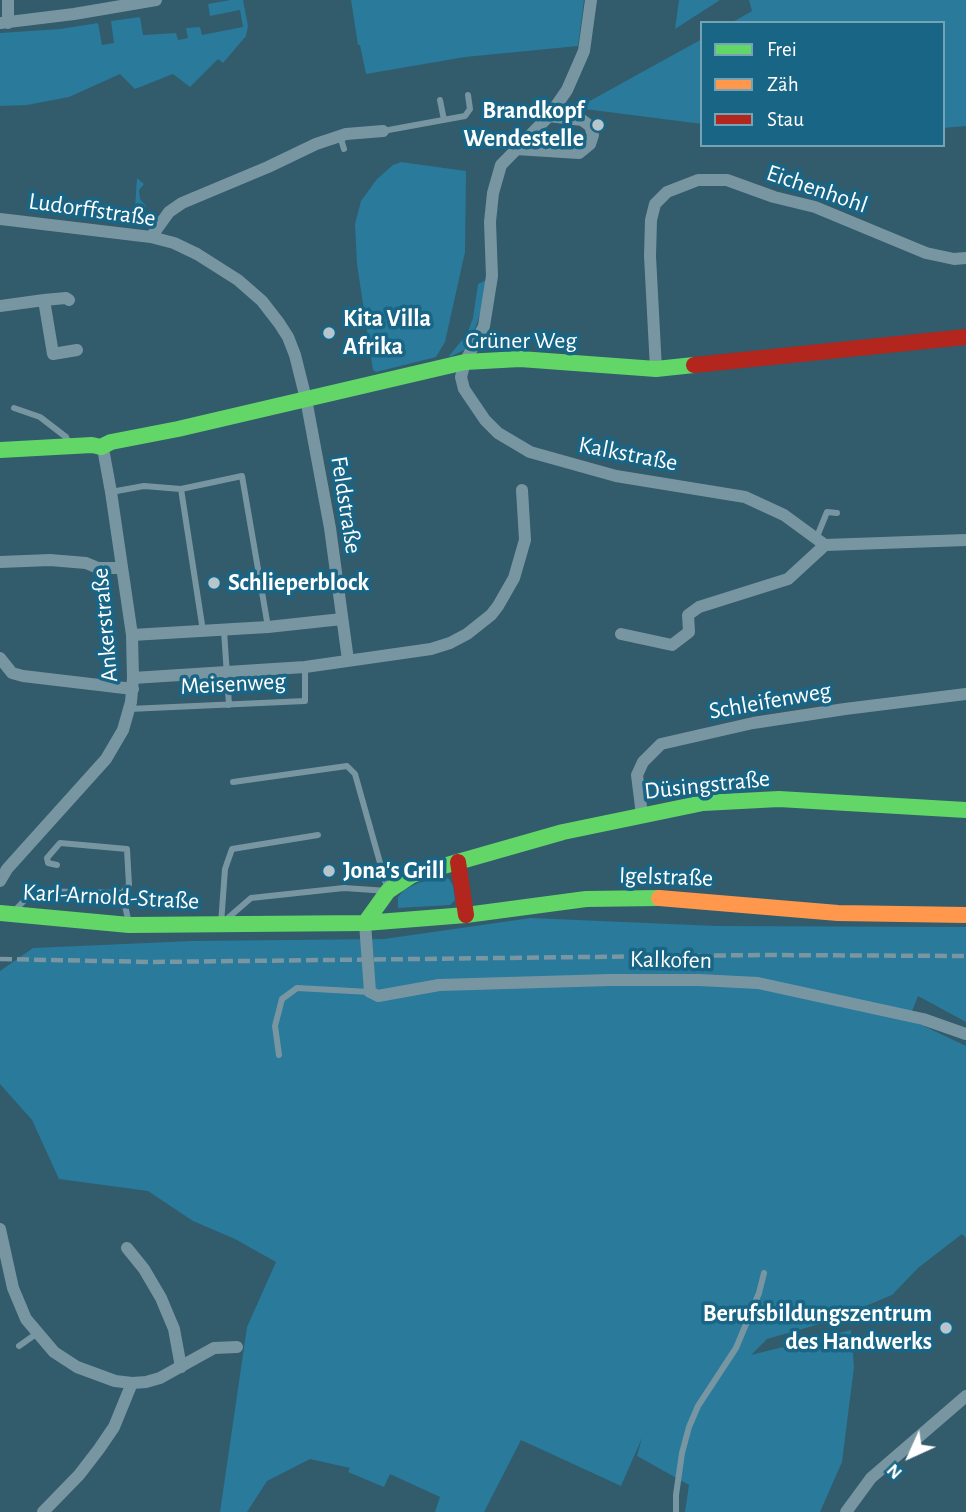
<!DOCTYPE html>
<html>
<head>
<meta charset="utf-8">
<style>
  body { margin:0 }
  #map { position:relative; width:966px; height:1512px; overflow:hidden; background:#325b6c; font-family:"Alegreya Sans",sans-serif }
  canvas { display:block }
  .legend { position:absolute; left:700px; top:21px; width:245px; height:126px; box-sizing:border-box; background:#196585; border:2px solid #75a3b6; margin:0; padding:9px 12px; list-style:none; font-size:21px; color:#fff }
  .legend li { display:flex; align-items:center; gap:14px; height:35px }
  .legend b { width:35px; border:2px solid #75a3b6 }
  .north { position:absolute; left:875px; top:1421px; width:70px; height:70px; -webkit-text-stroke:5px #196585; paint-order:stroke; rotate:225deg; font-size:19px; font-weight:700; line-height:28px; text-align:center; color:#fff }
  .north::after { content:''; display:block; margin:auto; width:24px; height:32px; background:#fff; clip-path:polygon(50% 0,100% 100%,50% 72%,0 100%) }
</style>
</head>
<body>
<div id="map">
<canvas width="966" height="1512"></canvas>
<ul class="legend">
<li><b style="height:9px;background:#63d668"></b>Frei</li>
<li><b style="height:9px;background:#ff974d"></b>Zäh</li>
<li><b style="height:9px;background:#b3261e"></b>Stau</li>
</ul>
<div class="north">N</div>
</div>
<script>
const context = document.querySelector('canvas').getContext('2d');
context.lineJoin = 'round';
function fillPath(path, color) { context.fillStyle = color; context.fill(path, 'evenodd'); }
const toPath = rows => new Path2D(rows.map(r => 'M' + r).join(''));
function strokePath(path, color, width, dash) { context.strokeStyle = color; context.lineWidth = width; context.lineCap = dash ? 'butt' : 'round'; context.setLineDash(dash || []); context.stroke(path); }
function write(font, color, halo, rows, align = 'center') {
  context.font = font + ' "Alegreya Sans",sans-serif'; context.lineWidth = 7; context.setLineDash([]); context.textBaseline = 'middle'; context.strokeStyle = halo; context.fillStyle = color; for (const [text, x, y, turn = 0] of rows) {
    context.save(); context.translate(x, y); context.rotate((+turn || 0) * Math.PI / 180); context.textAlign = isNaN(turn) ? turn : align; if (halo) context.strokeText(text, 0, 0); context.fillText(text, 0, 0); context.restore();
  }
}
fillPath(toPath([
  [230,0,243,0,248,26,246,36,223,63,218,59,190,87,173,74,135,89,120,74,69,97,27,105,0,106,0,33,60,29,98,23,102,45,114,43,111,21,140,17,143,35,176,33,178,40,188,38,186,28,200,27,202,35,243,27,240,10,210,16,208,4],
  [351,0,584,0,578,46,465,57,366,74,360,45,358,45],
  [679,0,720,0,675,29],
  [749,0,966,0,966,126,943,128,943,23,731,23,752,11],
  [702,39,702,124,577,108],
  [401,162,466,171,465,252,445,342,436,357,376,372,373,370,357,264,355,224,361,201,377,179,393,165],
  [137,178,144,184,139,190,140,199,146,206,146,218,141,223,134,223],
  [486,280,484,303,471,340,464,350,450,357,449,356,467,334,473,318,478,284],
  [443,877,449,879,453,886,455,900,450,905,398,908,398,897,404,890,418,883],
  [531,918,717,926,966,927,966,1022,918,996,909,1019,966,1046,966,1238,962,1234,918,1268,892,1295,830,1321,767,1339,751,1355,851,1330,854,1367,842,1462,820,1512,685,1512,689,1485,637,1456,642,1438,621,1486,521,1440,484,1512,435,1512,440,1497,390,1474,384,1487,348,1472,350,1468,310,1459,267,1481,247,1512,220,1512,247,1327,276,1262,235,1239,193,1221,148,1191,59,1179,32,1120,0,1084,0,971,33,948,192,941,384,939]
]), '#297a9b');
strokePath(toPath([
  [440,100,444,120],
  [383,131,465,116,470,109,468,95],
  [340,136,344,149],
  [14,408,40,417,66,437,70,446],
  [111,492,144,486,181,489],
  [816,539,827,512,837,513],
  [203,631,181,489,242,476,268,627],
  [224,631,229,705],
  [129,709,305,701,305,667],
  [233,782,347,766,355,774,388,891,344,888,251,898,221,924,225,869,232,849,318,835],
  [57,865,48,863,47,858,60,843,127,849,129,885,122,893],
  [12,913,34,891,122,893,129,923],
  [279,1055,275,1026,282,999,297,988,370,992],
  [19,1346,36,1334],
  [676,1512,676,1495,682,1453,689,1427,698,1406,736,1348,759,1293,764,1273]
]), '#7896a2', 6);
strokePath(toPath([
  [8,0,8,23],
  [591,0,584,51,567,90,549,116,501,165,493,193,490,222,492,276,484,326,465,362,461,377,464,389,485,420,498,433,530,452,616,476,745,497,784,515,825,545],
  [0,23,74,14,156,0],
  [516,149,579,153,590,144,593,135,590,126,582,120,549,116],
  [0,219,151,237,174,243,197,254,238,280,262,301,279,323,288,337,295,355,306,399,330,528,348,660],
  [151,237,169,212,182,203,268,167,316,144,346,134,383,131],
  [44,300,53,354,77,350],
  [0,306,44,300,66,298,69,300],
  [656,369,650,256,651,220,655,204,667,192,698,180,727,180,774,197,815,207,926,253,954,259,966,258],
  [0,562,50,560,86,563,98,568,122,568],
  [621,634,672,645,689,632,688,615,699,607,788,579,825,545,966,540],
  [132,635,268,627,342,619],
  [0,658,12,673,23,676,133,689],
  [133,678,305,667,431,649,450,643,467,634,491,615,498,606,514,578,525,540,522,490],
  [642,815,637,775,643,762,661,744,753,723,845,709,966,694],
  [0,881,7,869,106,759,123,730,131,702,133,678,132,635,111,492,104,454,101,447],
  [365,923,370,992,378,996,439,985,610,980,699,980,758,983,923,1019,966,1034],
  [0,1229,13,1288,26,1319,54,1352,77,1367,115,1381,132,1383,146,1382,160,1378,214,1348,237,1347],
  [127,1248,144,1269,161,1298,174,1329,181,1367],
  [43,1512,79,1475,99,1449,114,1427,132,1383],
  [846,1512,871,1478,966,1396]
]), '#7896a2', 12);
strokePath(toPath([
  [0,450,92,445,101,447,111,442,178,429,465,362,520,359,656,369,694,365],
  [0,913,129,925,365,923,466,915,586,899,659,898],
  [365,923,388,891,412,875,563,832,703,803,779,799,966,810]
]), '#63d668', 16);
strokePath(toPath([
  [659,898,838,913,966,915]
]), '#ff974d', 16);
strokePath(toPath([
  [694,365,966,337],
  [458,862,466,915]
]), '#b3261e', 16);
strokePath(toPath([
  [0,959,154,962,762,955,966,956]
]), '#7996a2', 4.5, [12, 5]);
for (const [x, y, r, color] of [
  [598,125,7,"#b7c6cc"],
  [329,333,7,"#b7c6cc"],
  [214,583,7,"#b7c6cc"],
  [329,871,7,"#b7c6cc"],
  [946,1328,7,"#b7c6cc"]
]) { const dot = new Path2D(); dot.arc(x, y, r, 0, 2 * Math.PI); context.fillStyle = color; context.fill(dot); strokePath(dot, '#196585', 2.5); }
write('bold 24px', '#fff', '#196585', [
  ["Brandkopf",584,111,"right"],
  ["Wendestelle",584,139,"right"],
  ["Kita Villa",343,319],
  ["Afrika",343,347],
  ["Schlieperblock",228,583],
  ["Jona's Grill",343,871],
  ["Berufsbildungszentrum",932,1314,"right"],
  ["des Handwerks",932,1342,"right"]
], 'left');
write('24px', '#fff', '#196585', [
  ["Eichenhohl",817,189,19],
  ["Ludorffstraße",92,210,8],
  ["Grüner Weg",521,341],
  ["Kalkstraße",628,454,11],
  ["Feldstraße",346,505,81],
  ["Ankerstraße",105,625,-95],
  ["Meisenweg",233,684,-3],
  ["Schleifenweg",770,701,-10],
  ["Düsingstraße",707,785,-6],
  ["Igelstraße",666,877,2],
  ["Karl-Arnold-Straße",111,897,3],
  ["Kalkofen",671,960,1]
]);
</script>
</body>
</html>
